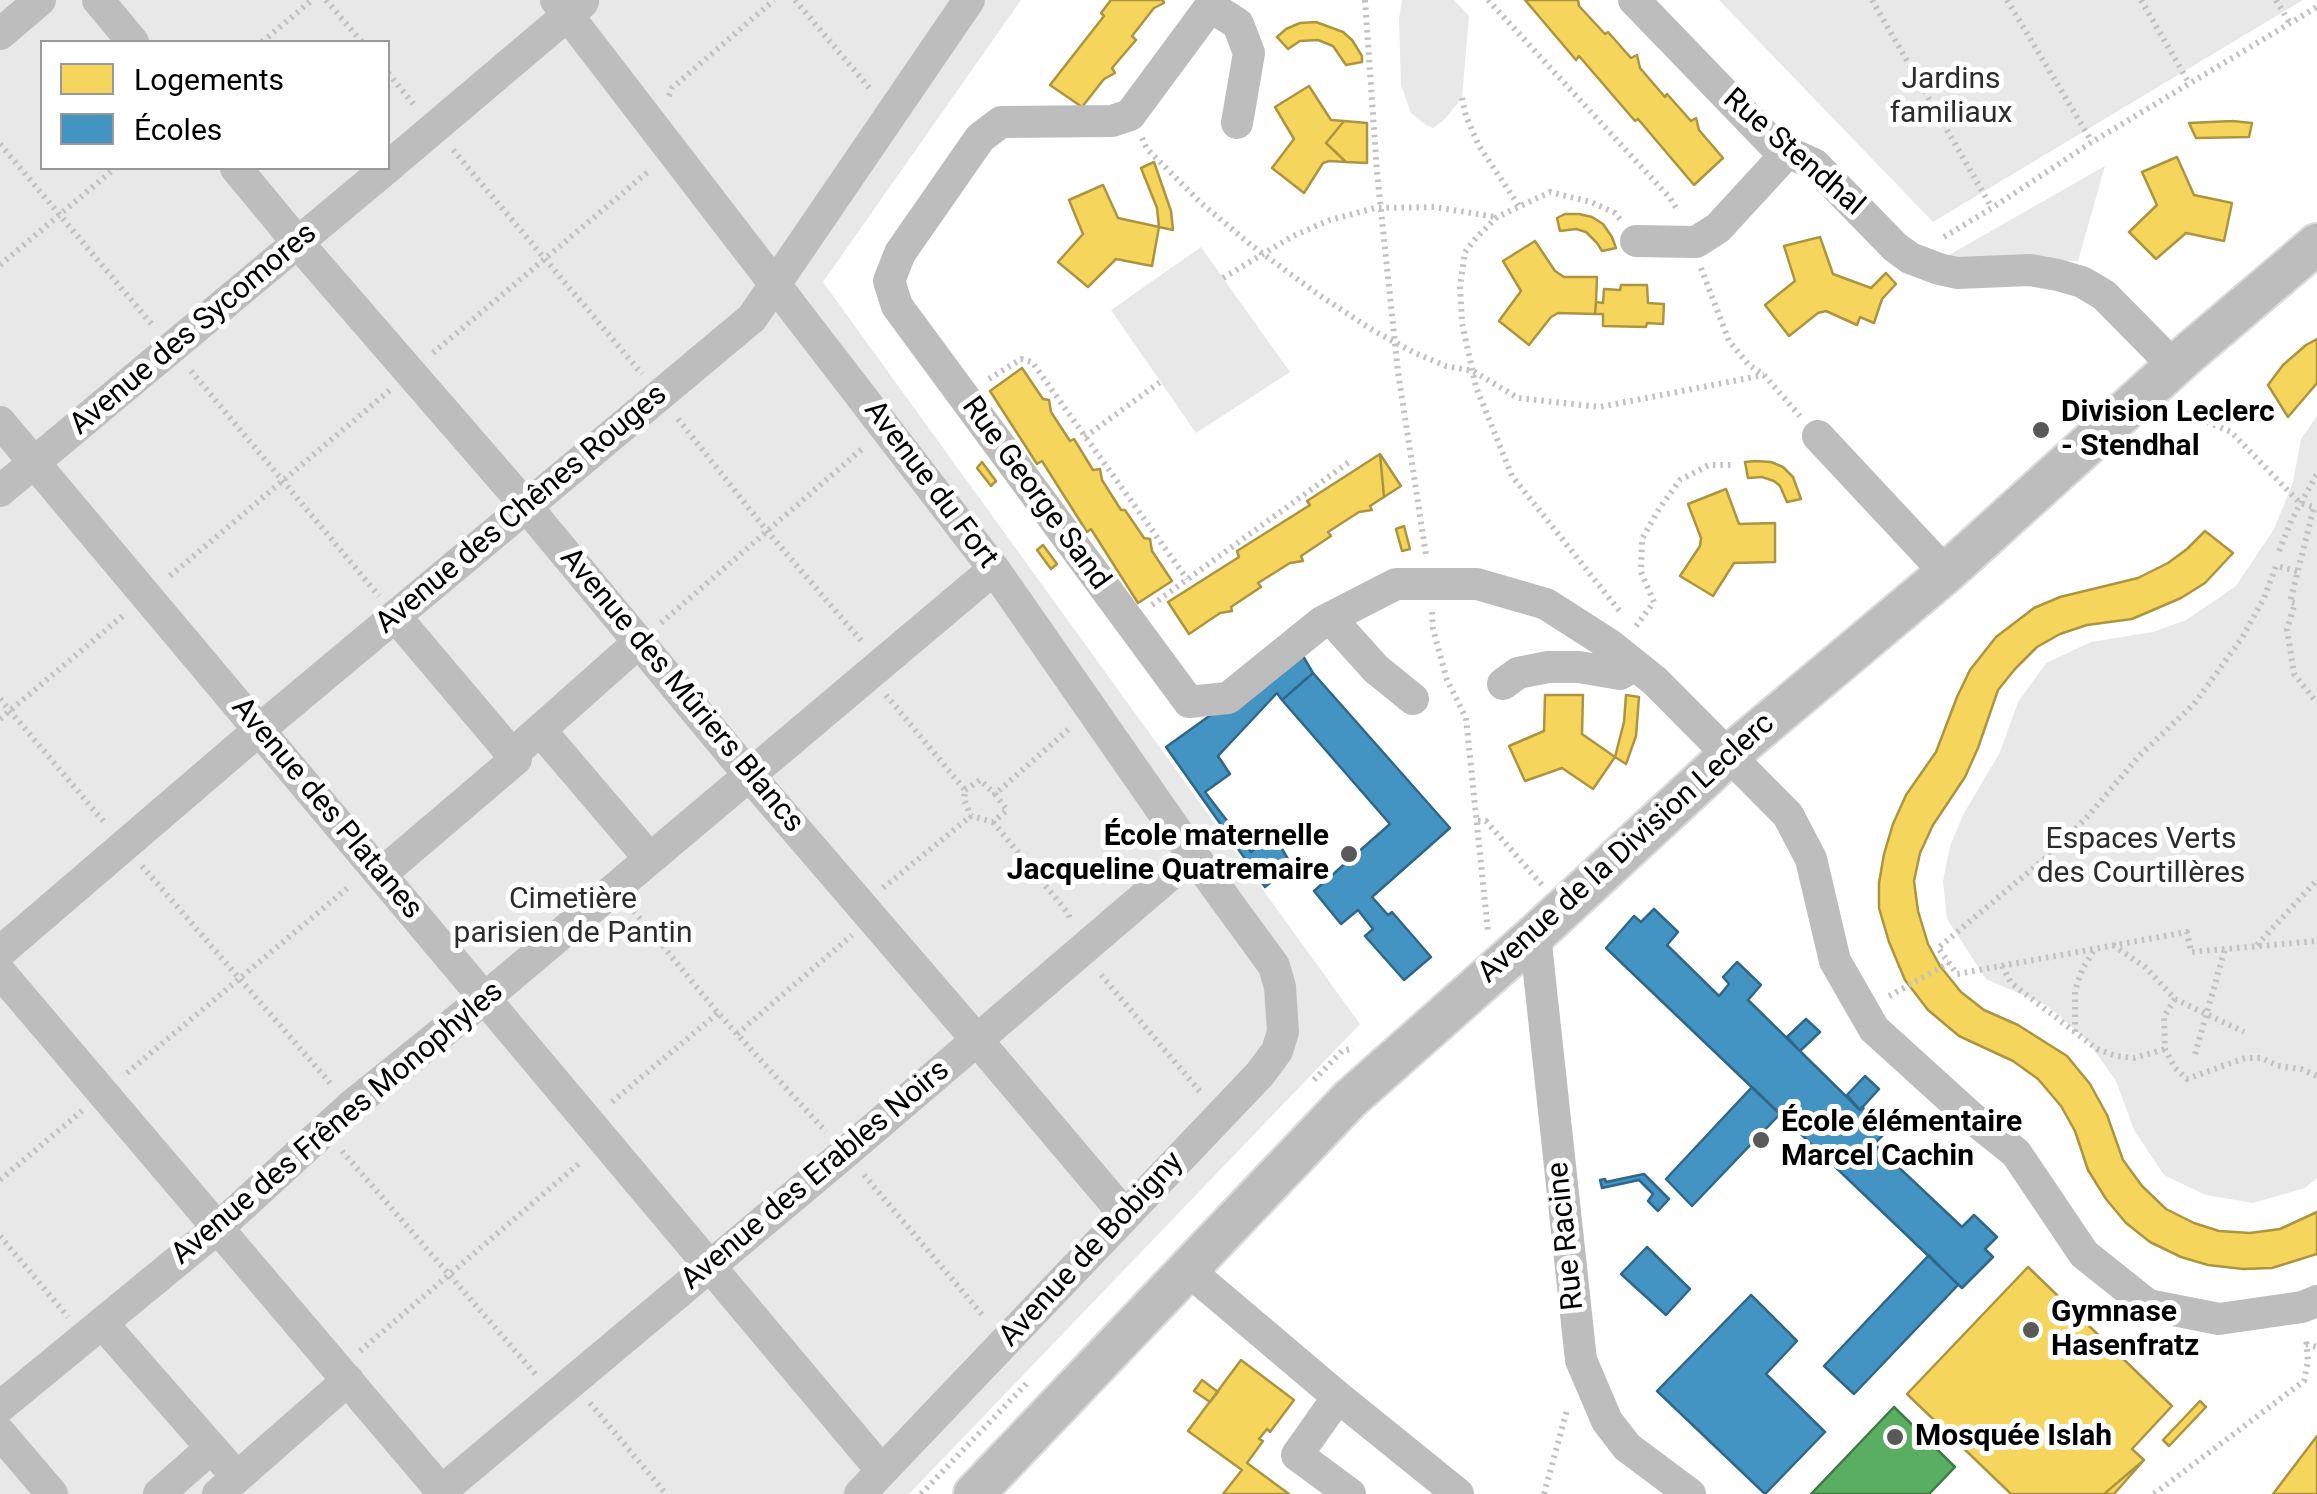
<!DOCTYPE html>
<html>
<head>
<meta charset="utf-8">
<style>
  body { margin:0 }
  #map { position:relative; width:2317px; height:1494px; overflow:hidden; background:#fff; font-family:Roboto,sans-serif }
  canvas { display:block }
  .legend { position:absolute; left:40px; top:40px; width:350px; height:130px; box-sizing:border-box; background:#fff; border:2px solid #999; margin:0; padding:12px 18px; list-style:none; font-size:30px; color:#000 }
  .legend li { display:flex; align-items:center; gap:20px; height:50px }
  .legend b { width:50px; border:2px solid #999 }
</style>
</head>
<body>
<div id="map">
<canvas width="2317" height="1494"></canvas>
<ul class="legend">
<li><b style="height:28px;background:#f6d55c"></b>Logements</li>
<li><b style="height:28px;background:#4393c3"></b>Écoles</li>
</ul>
</div>
<script>
const context = document.querySelector('canvas').getContext('2d');
context.lineJoin = 'round';
function fillPath(path, color) { context.fillStyle = color; context.fill(path, 'evenodd'); }
const toPath = rows => new Path2D(rows.map(r => 'M' + r).join(''));
function strokePath(path, color, width, dash) { context.strokeStyle = color; context.lineWidth = width; context.lineCap = dash ? 'butt' : 'round'; context.setLineDash(dash || []); context.stroke(path); }
function write(font, color, halo, rows, align = 'center') {
  context.font = font + ' Roboto,sans-serif'; context.lineWidth = 10; context.setLineDash([]); context.textBaseline = 'middle'; context.strokeStyle = halo; context.fillStyle = color; for (const [text, x, y, turn = 0] of rows) {
    context.save(); context.translate(x, y); context.rotate((+turn || 0) * Math.PI / 180); context.textAlign = isNaN(turn) ? turn : align; if (halo) context.strokeText(text, 0, 0); context.fillText(text, 0, 0); context.restore();
  }
}
fillPath(toPath([
  [0,0,1021,0,823,282,1360,1024,909,1494,0,1494],
  [42,42,388,42,388,168,42,168],
  [1402,0,1454,0,1469,16,1462,98,1444,120,1433,128,1426,125,1411,113,1401,85,1399,19],
  [1719,0,2303,0,1933,222],
  [2105,166,2078,261,1942,259],
  [1201,247,1290,372,1196,433,1111,310],
  [2317,416,2317,1178,2305,1188,2253,1203,2206,1195,2164,1175,2134,1130,2116,1081,2087,1040,2046,1005,1986,979,1947,919,1943,881,1950,846,1963,815,2000,752,2018,702,2046,663,2091,642,2153,632,2186,620,2236,586,2274,529,2293,482,2301,439]
]), '#e8e8e8');
const homes = toPath([
  [1111,0,1163,0,1164,3,1154,8,1132,36,1136,40,1112,68,1115,73,1104,79,1082,107,1050,85,1104,16,1101,13,1111,0],
  [1525,0,1578,0,1579,6,1605,34,1608,32,1631,58,1637,55,1640,68,1665,97,1667,94,1691,121,1696,118,1699,130,1723,158,1694,185,1638,119,1635,121,1579,56,1576,60,1525,0],
  [1316,22,1343,32,1352,40,1362,56,1362,62,1346,65,1333,46,1318,40,1300,41,1288,49,1277,37,1286,29,1300,23,1316,22],
  [1309,86,1331,120,1344,121,1326,143,1346,162,1329,161,1323,163,1304,193,1272,168,1294,139,1275,107,1309,86],
  [1344,121,1367,123,1367,163,1346,162,1326,143,1344,121],
  [2232,121,2252,123,2249,137,2196,138,2189,123,2232,121],
  [2177,157,2194,195,2232,203,2224,241,2186,233,2156,259,2129,232,2157,205,2142,172,2177,157],
  [1154,162,1171,211,1173,230,1159,227,1157,208,1141,168,1154,162],
  [1103,185,1118,218,1159,227,1152,266,1116,259,1088,287,1058,262,1083,234,1069,200,1103,185],
  [1565,214,1579,214,1592,217,1603,224,1612,237,1616,248,1602,251,1597,243,1586,232,1576,229,1560,231,1557,218,1565,214],
  [1820,237,1833,274,1871,288,1886,273,1896,284,1882,299,1874,323,1860,317,1857,325,1826,311,1818,313,1789,336,1765,305,1795,281,1784,246,1820,237],
  [1535,241,1555,271,1564,277,1597,277,1596,302,1595,314,1558,313,1551,317,1529,345,1499,321,1521,291,1503,261,1535,241],
  [1621,285,1647,285,1648,303,1664,304,1663,324,1647,323,1646,327,1603,326,1603,314,1595,314,1596,302,1603,303,1604,289,1620,290,1621,285],
  [2317,339,2317,383,2288,417,2268,385,2283,365,2306,345,2317,339],
  [1022,368,1043,399,1049,400,1051,412,1070,441,1074,439,1093,470,1100,469,1102,480,1121,510,1125,510,1144,538,1150,539,1152,551,1172,581,1138,603,1091,529,1087,532,1042,461,1037,464,990,391,1022,368],
  [1380,454,1401,486,1384,497,1380,454],
  [1380,454,1384,497,1370,506,1372,510,1359,512,1328,532,1331,536,1301,556,1303,561,1290,563,1258,583,1261,587,1231,607,1232,611,1220,613,1189,634,1168,602,1239,557,1237,551,1310,505,1307,501,1380,454],
  [1755,461,1771,462,1783,467,1793,477,1801,499,1787,502,1780,486,1774,481,1762,477,1748,478,1745,462,1755,461],
  [982,462,996,481,991,486,977,468,982,462],
  [1726,489,1739,524,1775,523,1775,562,1734,563,1713,596,1680,576,1700,546,1701,538,1688,504,1726,489],
  [1404,526,1410,549,1402,551,1396,529,1404,526],
  [2205,531,2233,553,2205,583,2181,598,2132,619,2087,625,2060,634,2037,647,2015,669,1998,690,1978,748,1965,777,1933,825,1920,853,1914,881,1918,911,1928,944,1940,966,1961,992,1984,1010,2018,1025,2067,1056,2090,1084,2107,1115,2123,1160,2142,1186,2166,1209,2194,1223,2219,1231,2250,1233,2280,1229,2317,1212,2317,1254,2272,1268,2243,1269,2208,1265,2181,1257,2150,1242,2126,1223,2106,1199,2088,1170,2075,1131,2061,1106,2038,1079,2013,1061,1959,1036,1928,1010,1905,980,1889,942,1879,908,1879,883,1884,854,1893,824,1906,795,1936,752,1957,697,1970,670,1996,637,2034,608,2060,597,2138,578,2168,563,2187,549,2205,531],
  [1043,545,1057,564,1051,569,1037,550,1043,545],
  [1545,695,1583,695,1582,734,1615,757,1593,789,1562,768,1525,781,1509,746,1544,731,1545,695],
  [1626,695,1639,697,1636,736,1626,764,1615,757,1624,722,1626,695],
  [2028,1267,2172,1406,2132,1449,2144,1460,2104,1494,2011,1494,1907,1394,2028,1267],
  [1241,1360,1294,1400,1270,1432,1267,1429,1259,1439,1263,1441,1247,1463,1289,1494,1223,1494,1242,1470,1188,1431,1241,1360],
  [1202,1380,1218,1392,1210,1402,1194,1391,1202,1380],
  [2200,1401,2206,1407,2169,1446,2163,1440,2200,1401],
  [2317,1436,2317,1494,2273,1494,2317,1436],
  [2144,1460,2114,1494,2104,1494,2144,1460]
]);
fillPath(homes, '#f6d55c');
strokePath(homes, '#ac9540', 2.5);
const schools = toPath([
  [1300,651,1313,673,1282,700,1277,693,1218,756,1230,774,1205,792,1251,852,1274,835,1292,866,1265,887,1166,747,1300,651],
  [1313,673,1450,828,1372,897,1388,915,1392,912,1431,957,1404,980,1365,936,1373,929,1358,910,1341,924,1314,891,1390,824,1282,700,1313,673],
  [1654,909,1678,932,1667,945,1719,996,1729,984,1723,977,1737,962,1761,985,1748,1000,1860,1110,1862,1107,1887,1131,1874,1144,1962,1227,1974,1215,1997,1237,1985,1249,1993,1257,1962,1288,1606,948,1634,916,1641,922,1654,909],
  [1806,1019,1820,1032,1800,1051,1787,1037,1806,1019],
  [1865,1076,1879,1089,1860,1110,1847,1095,1865,1076],
  [1752,1087,1780,1114,1692,1206,1666,1179,1752,1087],
  [1644,1174,1669,1199,1658,1211,1648,1201,1653,1194,1639,1180,1602,1188,1600,1180,1605,1179,1606,1182,1644,1174],
  [1647,1247,1690,1289,1666,1315,1621,1274,1647,1247],
  [1929,1255,1958,1285,1854,1394,1824,1366,1929,1255],
  [1751,1295,1797,1341,1766,1374,1825,1432,1765,1494,1657,1391,1751,1295]
]);
fillPath(schools, '#4393c3');
strokePath(schools, '#2f6788', 2.5);
const public = toPath([
  [1894,1407,1955,1467,1929,1494,1811,1494,1894,1407]
]);
fillPath(public, '#5aae61');
strokePath(public, '#3f7a44', 2.5);
const major = toPath([
  [974,1494,1350,1099,1535,935,1728,756,1946,573,2189,353,2317,244]
]);
strokePath(major, '#dbdbdb', 44);
strokePath(toPath([
  [326,0,362,42],
  [795,0,871,90],
  [1365,0,1377,172,1398,372,1426,555],
  [1488,0,1670,198,1678,211],
  [1872,0,1992,208],
  [2007,0,2092,142],
  [2141,0,2189,83],
  [2276,0,2289,22],
  [262,42,312,0],
  [388,73,416,107],
  [669,96,672,88,774,0],
  [1462,98,1466,116,1479,146,1519,206],
  [1142,138,1147,149,1201,203,1251,245,1319,295,1374,331,1415,353,1446,366,1473,371,1518,398,1600,407,1764,375],
  [0,144,154,327],
  [453,150,642,374],
  [1620,219,1615,213,1591,202,1550,192,1497,217,1476,238,1465,252,1460,286,1462,323,1476,387,1512,476,1622,614],
  [1944,237,1992,208,2092,142,2317,7],
  [0,265,115,168],
  [1701,268,1729,341,1749,365,1764,375,1800,416],
  [1223,278,1293,236,1330,220,1375,208,1434,207,1496,217],
  [433,353,649,171],
  [191,371,379,596],
  [989,379,1021,359,1032,362,1187,579],
  [2186,413,2231,432,2300,503,2314,507,2290,602,2295,603,2287,629,2294,674,2317,703],
  [678,419,767,531,864,644],
  [1085,437,1160,382],
  [2279,551,2292,519,2317,474],
  [2297,571,2276,566,2264,598,2242,638,2194,704,2140,755,2088,816,2056,849,1938,948,1957,974,2187,932,2191,952,2317,941],
  [170,576,390,390],
  [1152,605,1349,462],
  [1432,612,1433,629,1447,680,1466,718,1488,932],
  [661,623,863,448],
  [1636,626,1654,602,1641,572,1642,539,1659,509,1680,480,1709,465,1731,465],
  [886,695,965,790,964,800,971,816,993,822,1007,810,995,794,1069,729],
  [0,699,104,822],
  [0,719,126,613],
  [965,790,980,780,995,794],
  [1478,821,1486,821,1542,885],
  [993,822,1068,913,1071,921],
  [142,866,330,1083],
  [883,888,971,816],
  [634,911,718,1013,826,1132],
  [2113,945,2145,967,2175,999,2244,1032],
  [2257,945,2317,880],
  [2002,966,2011,983,2097,1049,2116,1056,2134,1058,2165,1049],
  [1101,975,1203,1095],
  [1889,996,1949,963],
  [2175,999,2164,1017,2165,1049,2175,1068,2187,1079,2245,1058,2262,1058,2278,1066,2301,1069,2317,1076],
  [2075,1032,2075,991,2082,970,2094,950],
  [737,1034,852,935],
  [2195,1054,2225,949],
  [127,1073,351,885],
  [1314,1080,1342,1051,1354,1048],
  [612,1102,718,1013],
  [342,1151,537,1376],
  [864,1175,985,1318],
  [0,1180,83,1110],
  [0,1236,68,1317],
  [2306,1344,2317,1347],
  [360,1351,582,1161],
  [590,1403,666,1494],
  [921,1494,1027,1383],
  [1544,1494,1567,1410],
  [2154,1494,2304,1381,2308,1361,2306,1338]
]), '#c2c2c2', 6, [2.5, 5]);
strokePath(toPath([
  [98,0,133,42],
  [556,0,994,569,1193,855,1274,966,1280,987,1283,1032,1277,1051,1260,1074,860,1494],
  [1215,0,1130,115,1112,121,1001,122,980,138,900,253,889,281,897,306,1189,702,1228,698,1322,622,1396,584,1477,584,1546,604,1610,645,1655,681,1788,815,1811,859,1835,961,1874,1029,1971,1117,2016,1153,2084,1254,2148,1305,2219,1319,2302,1307,2317,1301],
  [1634,0,1776,147,1814,164,1895,247,1910,258,1939,269,1957,273,2030,270,2058,275,2082,282,2104,295,2175,367],
  [1210,6,1238,24,1249,53,1237,123],
  [0,34,40,0],
  [388,167,583,2],
  [236,168,298,243,526,506,749,775,977,1040,1125,1215],
  [1636,241,1696,242,1718,228,1787,153],
  [0,422,882,1471],
  [1818,436,1946,573],
  [0,491,387,168],
  [1330,618,1376,669,1413,699],
  [1503,684,1518,673,1548,667,1579,667,1620,674,1635,665],
  [540,730,650,859],
  [523,745,639,642],
  [381,874,516,759,395,616],
  [1535,935,1581,1360,1607,1421,1627,1447,1690,1494],
  [0,952,259,730,752,318,969,0],
  [0,972,444,1494],
  [1188,1270,1338,1397,1458,1494],
  [102,1323,237,1477],
  [1338,1397,1297,1455,1350,1494],
  [0,1407,219,1227,350,1107,485,998,994,569],
  [0,1433,52,1494],
  [159,1494,211,1448],
  [218,1494,348,1380],
  [438,1494,845,1153,1193,855]
]), '#bdbdbd', 32);
strokePath(major, '#bdbdbd', 40);
for (const [x, y, r, color] of [
  [2041,430,10,"#595959"],
  [1349,854,10,"#595959"],
  [1761,1140,10,"#595959"],
  [2031,1330,10,"#595959"],
  [1895,1437,10,"#595959"]
]) { const dot = new Path2D(); dot.arc(x, y, r, 0, 2 * Math.PI); context.fillStyle = color; context.fill(dot); strokePath(dot, '#fff', 4); }
write('30px', '#2c2c2c', '#fff', [
  ["Jardins",1951,80],
  ["familiaux",1951,114],
  ["Espaces Verts",2141,840],
  ["des Courtillères",2141,874],
  ["Cimetière",573,900],
  ["parisien de Pantin",573,934]
]);
write('30px', '#000', '#fff', [
  ["Rue Stendhal",1793,153,41],
  ["Avenue des Sycomores",194,330,-40],
  ["Avenue du Fort",930,485,53],
  ["Rue George Sand",1035,494,54],
  ["Avenue des Chênes Rouges",522,510,-40],
  ["Avenue des Mûriers Blancs",681,691,50],
  ["Avenue des Platanes",326,809,50],
  ["Avenue de la Division Leclerc",1627,849,-42],
  ["Avenue des Frênes Monophyles",338,1124,-40],
  ["Avenue des Erables Noirs",816,1176,-40],
  ["Rue Racine",1567,1236,-96],
  ["Avenue de Bobigny",1092,1250,-47]
]);
write('bold 30px', '#000', '#fff', [
  ["Division Leclerc",2061,413],
  ["- Stendhal",2061,447],
  ["École maternelle",1329,837,"right"],
  ["Jacqueline Quatremaire",1329,871,"right"],
  ["École élémentaire",1781,1123],
  ["Marcel Cachin",1781,1157],
  ["Gymnase",2051,1313],
  ["Hasenfratz",2051,1347],
  ["Mosquée Islah",1915,1437]
], 'left');
</script>
</body>
</html>
